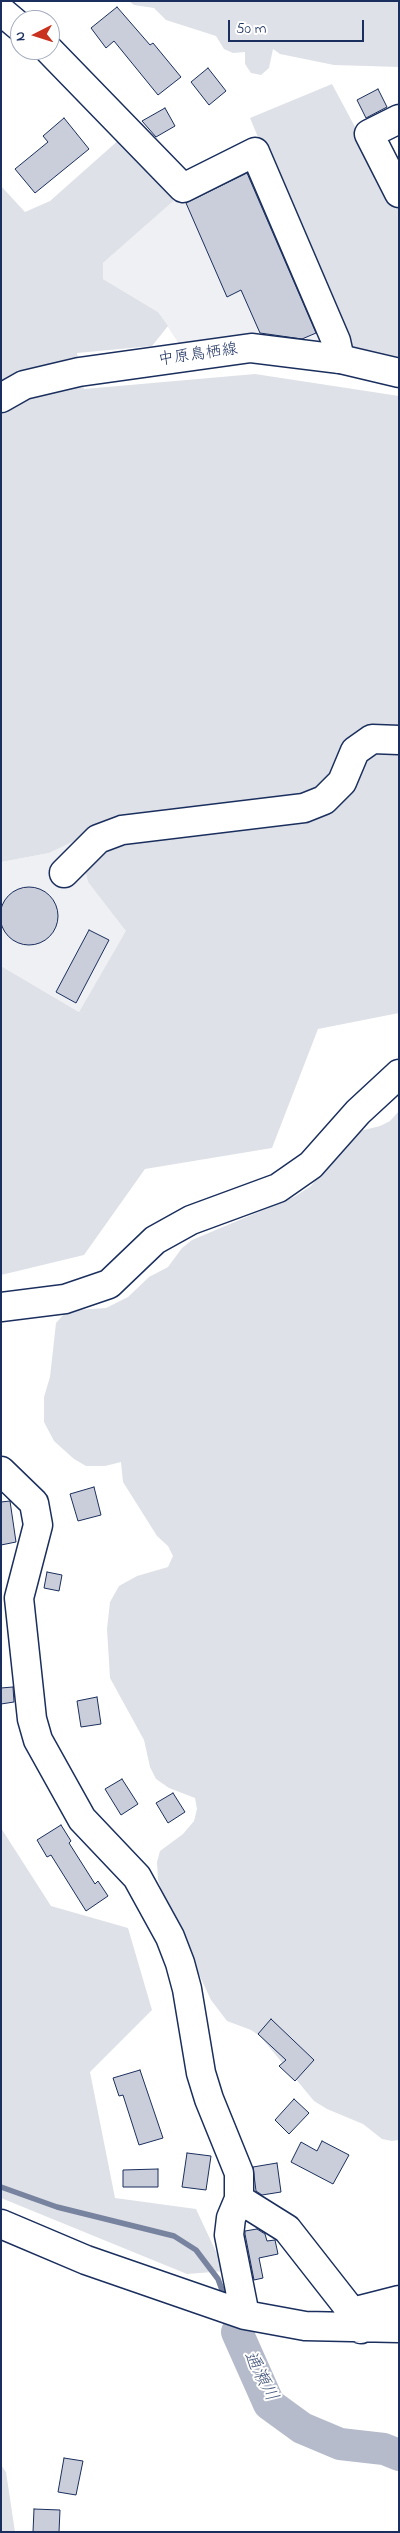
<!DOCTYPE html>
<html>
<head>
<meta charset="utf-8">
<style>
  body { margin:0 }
  #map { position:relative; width:400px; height:2533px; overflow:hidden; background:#fff; font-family:"Indie Flower",sans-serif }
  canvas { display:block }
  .frame { position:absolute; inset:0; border:2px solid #1b2f5e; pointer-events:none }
  .north { position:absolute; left:10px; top:10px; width:50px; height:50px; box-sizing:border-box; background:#fff; border:1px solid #a4acbf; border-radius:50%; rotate:265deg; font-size:14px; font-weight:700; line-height:20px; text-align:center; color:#1b2f5e }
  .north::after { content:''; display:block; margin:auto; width:18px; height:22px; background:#c8321e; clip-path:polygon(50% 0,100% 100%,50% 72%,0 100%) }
  .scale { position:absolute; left:228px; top:20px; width:136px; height:22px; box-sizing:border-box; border:2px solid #1b2f5e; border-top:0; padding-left:6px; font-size:15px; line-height:18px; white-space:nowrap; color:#1b2f5e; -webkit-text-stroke:4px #fff; paint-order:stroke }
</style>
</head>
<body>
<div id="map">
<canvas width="400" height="2533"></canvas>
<div class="frame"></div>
<div class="north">N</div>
<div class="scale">50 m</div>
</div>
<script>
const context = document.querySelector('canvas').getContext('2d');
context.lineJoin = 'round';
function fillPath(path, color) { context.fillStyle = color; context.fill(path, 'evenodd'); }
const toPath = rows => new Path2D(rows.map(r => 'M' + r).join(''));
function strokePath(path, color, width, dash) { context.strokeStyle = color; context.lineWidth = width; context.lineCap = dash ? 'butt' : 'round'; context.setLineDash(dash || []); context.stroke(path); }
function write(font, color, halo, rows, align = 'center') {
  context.font = font + ' "Indie Flower","Klee One",sans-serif'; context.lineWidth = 4; context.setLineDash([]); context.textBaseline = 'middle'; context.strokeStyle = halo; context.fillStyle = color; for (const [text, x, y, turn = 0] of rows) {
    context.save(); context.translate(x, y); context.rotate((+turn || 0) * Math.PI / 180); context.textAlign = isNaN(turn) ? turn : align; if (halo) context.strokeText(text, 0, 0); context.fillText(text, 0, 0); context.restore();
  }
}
fillPath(toPath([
  [255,161,331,344,181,347,158,312,103,279,103,263,179,196],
  [78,838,88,882,127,931,79,1012,1,966,1,862,49,853]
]), '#eff0f4');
fillPath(toPath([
  [129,1,399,1,399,67,334,65,280,54,273,49,269,68,261,75,251,73,245,64,245,52,233,53,224,49,216,36,166,20,154,8,134,5],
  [332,84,399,209,399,364,349,354,250,118],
  [121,138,179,196,103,263,103,279,158,312,168,326,152,346,77,353,84,389,255,374,399,396,399,1013,318,1029,272,1148,145,1169,84,1255,1,1275,1,966,79,1012,126,931,88,882,78,839,49,853,1,862,1,186,25,212,50,201],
  [399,1111,399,2140,392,2141,382,2139,363,2124,327,2109,314,2101,260,2036,251,2030,227,2021,211,2000,167,1906,158,1880,157,1862,160,1851,183,1834,194,1821,197,1809,195,1798,169,1788,156,1779,150,1767,144,1740,110,1678,107,1629,110,1602,119,1586,137,1576,168,1567,173,1556,168,1546,157,1536,123,1482,121,1462,105,1466,86,1466,74,1459,54,1441,44,1422,44,1397,50,1377,56,1323,64,1314,76,1310,106,1308,128,1297,149,1277,168,1267,182,1248,192,1240,294,1197,311,1186,352,1133,380,1126,390,1121],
  [1,1828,51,1906,128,1928,152,2010,90,2072,115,2198,196,2209,225,2271,187,2274,1,2198],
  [1,2465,6,2472,15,2532,1,2532]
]), '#dee1e7');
strokePath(toPath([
  [1,2187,57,2207,174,2236,196,2250,218,2279,225,2298],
  [232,2319,237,2332]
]), '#77839f', 5.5);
strokePath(toPath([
  [237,2332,269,2404,302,2428,340,2444,384,2449,399,2455]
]), '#b5bbca', 32);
const building = toPath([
  [117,7,150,45,153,43,181,77,158,95,114,41,106,48,91,28,117,7],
  [208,68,226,91,209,105,191,82,208,68],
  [378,89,387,107,366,118,357,100,378,89],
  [165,108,175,126,156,137,142,121,165,108],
  [64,118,89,149,35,193,15,169,48,142,43,136,64,118],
  [247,173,316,333,302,339,260,333,241,290,227,297,186,203,247,173],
  '0 916a29 29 0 1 1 58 0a29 29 0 1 1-58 0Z',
  [89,930,109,940,76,1003,56,992,89,930],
  [94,1487,101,1515,78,1521,70,1494,94,1487],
  [10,1501,16,1542,1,1545,1,1502,10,1501],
  [47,1572,62,1575,59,1591,44,1588,47,1572],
  [13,1687,14,1702,1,1704,1,1688,13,1687],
  [97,1697,101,1724,81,1727,77,1701,97,1697],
  [122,1779,138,1804,121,1815,105,1789,122,1779],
  [173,1793,185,1812,168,1823,156,1803,173,1793],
  [61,1825,71,1841,69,1843,95,1884,98,1881,108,1896,86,1911,51,1855,47,1857,37,1840,61,1825],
  [271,2019,314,2060,295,2081,279,2066,286,2060,258,2034,271,2019],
  [140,2070,163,2138,139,2145,123,2095,119,2096,113,2078,140,2070],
  [294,2099,309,2113,289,2134,275,2120,294,2099],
  [322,2141,349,2155,333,2184,291,2162,301,2142,317,2151,322,2141],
  [187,2153,211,2156,206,2190,182,2187,187,2153],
  [277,2163,281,2192,262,2195,256,2191,253,2167,277,2163],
  [158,2169,158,2187,123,2187,123,2170,158,2169],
  [257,2229,265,2234,267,2241,275,2240,278,2254,259,2258,263,2278,254,2280,245,2234,245,2231,257,2229],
  [64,2458,83,2461,76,2495,58,2492,64,2458],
  [34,2509,60,2510,59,2532,33,2532,34,2509]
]);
fillPath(building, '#caceda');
strokePath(building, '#1b2f5e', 1);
const minor = toPath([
  [1,11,20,27],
  [49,50,183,188,255,152,336,341,340,359],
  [399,119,369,134,399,193],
  [64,873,98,839,122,830,304,808,324,800,342,782,355,751,372,739,399,740],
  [1,1307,65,1299,109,1284,155,1240,191,1220,278,1188,311,1165,358,1112,399,1074],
  [1,1471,34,1503,38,1525,19,1598,32,1719,38,1740,82,1819,137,1877,170,1937,180,1963,187,1989,201,2073,209,2099,239,2173,239,2199,231,2218,229,2235,245,2315],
  [239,2199,287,2229,352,2312,361,2329],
  [1,2224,86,2260,245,2315,305,2326,399,2328],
  [352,2312,399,2300]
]);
const major = toPath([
  [1,398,24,385,79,372,251,348,340,359,399,373]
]);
strokePath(minor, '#1b2f5e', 31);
strokePath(major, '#1b2f5e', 31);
strokePath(minor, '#fff', 28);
strokePath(major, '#fff', 28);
write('16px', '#1b2f5e', '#fff', [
  ["中原鳥栖線",198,356,-8]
]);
write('italic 18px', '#49597e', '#fff', [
  ["通瀬川",259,2377,63]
]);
</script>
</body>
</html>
